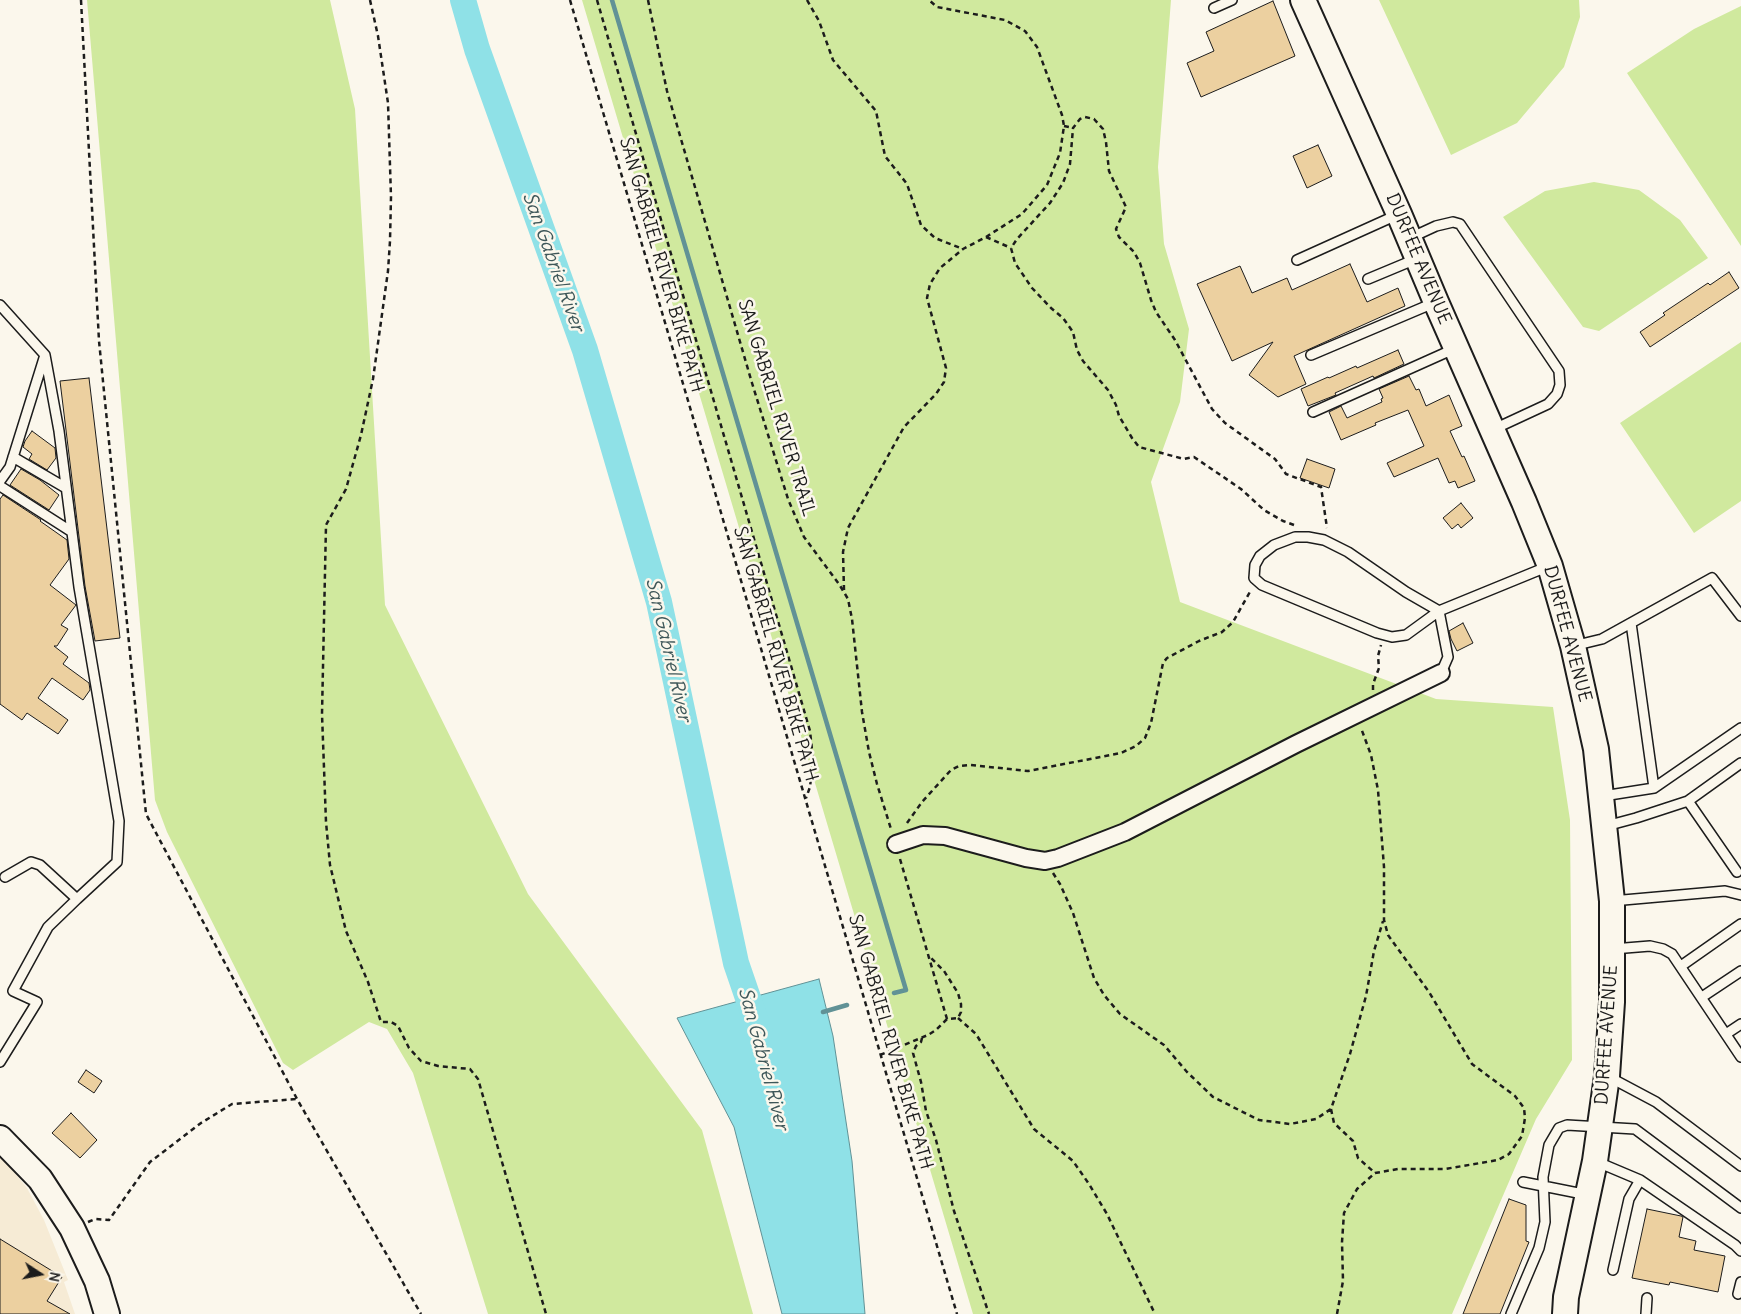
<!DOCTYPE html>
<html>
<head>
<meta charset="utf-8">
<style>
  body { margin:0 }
  #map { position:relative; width:1741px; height:1314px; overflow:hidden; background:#fbf7ec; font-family:Delius,sans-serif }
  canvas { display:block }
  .north { position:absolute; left:15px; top:1249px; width:50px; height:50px; -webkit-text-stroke:4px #fbf7ec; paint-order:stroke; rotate:101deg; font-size:14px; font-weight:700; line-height:20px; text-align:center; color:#1c1c1c }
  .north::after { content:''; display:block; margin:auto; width:18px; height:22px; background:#1c1c1c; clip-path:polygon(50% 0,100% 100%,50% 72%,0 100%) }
</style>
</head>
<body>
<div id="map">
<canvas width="1741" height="1314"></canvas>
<div class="north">N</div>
</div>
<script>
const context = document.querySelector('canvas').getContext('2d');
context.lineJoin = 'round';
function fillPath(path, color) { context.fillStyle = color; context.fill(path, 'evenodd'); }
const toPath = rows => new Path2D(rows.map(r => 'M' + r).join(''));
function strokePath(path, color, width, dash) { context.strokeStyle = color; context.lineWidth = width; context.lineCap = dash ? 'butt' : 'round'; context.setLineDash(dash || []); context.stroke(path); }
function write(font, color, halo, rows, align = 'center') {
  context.font = font + ' Delius,sans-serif'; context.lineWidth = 5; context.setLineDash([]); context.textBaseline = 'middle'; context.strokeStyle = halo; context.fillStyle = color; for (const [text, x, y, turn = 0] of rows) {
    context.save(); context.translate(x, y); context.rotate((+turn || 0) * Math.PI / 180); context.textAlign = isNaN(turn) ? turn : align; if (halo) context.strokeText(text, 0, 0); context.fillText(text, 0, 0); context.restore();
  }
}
fillPath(toPath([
  [0,1155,27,1188,44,1220,68,1280,64,1282,75,1314,0,1314]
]), '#f6ebd5');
fillPath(toPath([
  [87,0,330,0,355,109,385,605,528,894,702,1130,753,1314,488,1314,413,1073,387,1029,369,1022,293,1070,283,1063,167,832,155,800],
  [582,0,1171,0,1158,167,1164,244,1189,329,1180,402,1151,482,1180,602,1436,699,1553,707,1570,820,1572,1060,1536,1119,1452,1314,973,1314],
  [1379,0,1579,0,1580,17,1564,67,1517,123,1451,155],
  [1741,6,1741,246,1627,73,1694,29],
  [1594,182,1639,190,1680,220,1708,258,1599,331,1583,327,1503,217,1545,191],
  [1741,342,1741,501,1694,533,1620,423]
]), '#d0e99e');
const water = toPath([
  [819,979,833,1036,852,1161,865,1314,782,1314,734,1127,677,1018,819,979]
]);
fillPath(water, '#8fe1e7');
strokePath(water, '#619296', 1);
strokePath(toPath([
  [612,0,906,990,894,993],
  [823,1012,847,1005]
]), '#619296', 4.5);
strokePath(toPath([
  [463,0,477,49,585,350,659,602,736,963,760,1033]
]), '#8fe1e7', 26);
const building = toPath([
  [1273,1,1295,56,1201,97,1187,63,1214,51,1206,32,1273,1],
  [1318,145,1332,176,1307,188,1293,156,1318,145],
  [1350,264,1367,302,1398,288,1405,306,1294,356,1306,384,1278,397,1249,375,1273,342,1232,361,1197,284,1240,266,1252,293,1287,278,1292,290,1350,264],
  [1729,272,1739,288,1650,347,1640,332,1665,315,1663,313,1708,283,1710,285,1729,272],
  [1398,350,1404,364,1374,378,1373,376,1335,393,1336,395,1308,406,1301,389,1328,377,1329,378,1356,366,1357,368,1398,350],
  [1409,376,1416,390,1419,389,1426,406,1449,395,1462,426,1450,431,1462,457,1464,456,1475,481,1458,488,1455,481,1449,483,1438,458,1394,477,1387,463,1424,446,1408,410,1375,423,1376,425,1341,440,1329,412,1341,406,1347,418,1382,402,1381,399,1383,398,1379,389,1409,376],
  [89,378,120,638,95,641,85,586,60,381,89,378],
  [32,431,55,448,56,458,47,470,29,459,32,454,23,447,25,441,32,431],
  [1307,459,1335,469,1329,488,1300,478,1307,459],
  [21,469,40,480,59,495,49,510,10,485,21,469],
  [3,495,41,520,40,521,67,540,69,559,50,585,76,605,61,625,68,629,57,646,54,646,68,657,63,664,89,683,90,690,83,700,52,678,38,698,68,720,58,734,27,713,22,720,0,704,0,499,3,495],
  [1461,503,1473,518,1461,528,1458,524,1452,529,1443,518,1461,503],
  [1463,623,1473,643,1457,651,1451,639,1449,631,1463,623],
  [86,1070,102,1081,94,1093,78,1082,86,1070],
  [71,1113,97,1140,80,1158,52,1133,71,1113],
  [1509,1199,1526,1205,1526,1241,1529,1242,1500,1314,1463,1314,1509,1199],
  [1647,1209,1681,1216,1683,1217,1679,1237,1696,1241,1694,1250,1725,1256,1718,1292,1670,1282,1669,1285,1632,1278,1647,1209],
  [0,1239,62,1277,47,1301,70,1314,0,1314,0,1239]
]);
fillPath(building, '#ecd0a0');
strokePath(building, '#1c1c1c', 1);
const lane = toPath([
  [1214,8,1232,0],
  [1410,238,1436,226,1453,222,1460,224,1559,371,1560,385,1557,394,1548,404,1492,430],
  [1297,260,1399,214],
  [1368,279,1416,259],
  [0,305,45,355,59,431,79,587,119,821,117,862,77,899],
  [1311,355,1436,302],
  [1313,412,1456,348],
  [13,457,66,488],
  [0,481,10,467,44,358],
  [0,486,72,532],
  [1631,623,1654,788],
  [1573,646,1602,639,1712,578,1741,616],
  [1441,673,1448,657,1439,611,1406,592,1348,552,1324,540,1308,537,1295,537,1274,545,1260,556,1255,565,1254,578,1262,585,1377,633,1392,637,1406,635,1439,611,1549,566],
  [1603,796,1654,788,1741,728],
  [1688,801,1737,872],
  [1606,826,1636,818,1688,801,1741,763],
  [1612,901,1725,891,1741,895],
  [1613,949,1650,946,1663,949,1672,954,1741,1057],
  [1681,966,1741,924],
  [1702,997,1741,971],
  [1726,1034,1741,1024],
  [0,1062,37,1002,13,991,48,927,77,899,40,865,31,862,5,877],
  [1609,1077,1656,1102,1741,1166],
  [1595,1161,1640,1180,1735,1245,1741,1251],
  [1523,1182,1588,1195],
  [1613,1270,1629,1199,1640,1180],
  [1738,1294,1741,1282],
  [1511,1314,1539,1248,1545,1222,1543,1177,1549,1145,1559,1128,1567,1125,1635,1129,1741,1208],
  [1646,1314,1647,1298]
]);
const street = toPath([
  [896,844,923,835,945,836,1026,858,1045,861,1058,858,1125,832,1296,744,1441,673]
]);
const secondary = toPath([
  [1303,0,1399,214,1436,302,1524,502,1550,566,1573,646,1596,749,1612,901,1612,1002,1607,1076,1595,1161,1566,1297,1565,1314],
  [0,1138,40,1179,72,1228,97,1281,107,1314]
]);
strokePath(lane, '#1c1c1c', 12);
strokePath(street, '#1c1c1c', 20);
strokePath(secondary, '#1c1c1c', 28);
strokePath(toPath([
  [81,0,99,341,146,814,297,1099,421,1314],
  [370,0,378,36,388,103,391,197,390,241,388,271,373,379,361,435,346,489,326,525,322,714,326,822,330,865,346,931,368,982,381,1022,391,1022,398,1026,409,1048,421,1061,438,1066,470,1069,478,1079,546,1314],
  [570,0,957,1314],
  [597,0,810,731,813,759,810,787,806,798],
  [648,0,667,91,752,383,788,499,804,537,839,584,848,599,852,619,862,712,869,752,877,784,891,829],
  [807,0,819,21,833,60,876,111,885,156,907,184,921,225,935,238,963,249],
  [1064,126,1073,128],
  [986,237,1011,248],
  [1294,525,1283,521,1264,510,1241,489,1194,457,1184,459,1139,447,1132,438,1119,416,1116,405,1108,390,1083,361,1077,350,1073,332,1063,318,1051,308,1032,288,1015,263,1011,248,1017,239,1050,203,1063,183,1070,164,1073,128,1080,119,1085,117,1094,119,1103,129,1106,142,1109,171,1126,207,1116,229,1119,237,1134,252,1140,263,1151,300,1156,312,1175,340,1212,409,1225,423,1275,459,1286,474,1321,487,1327,528],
  [844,590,843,552,848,528,904,427,936,394,944,382,946,368,927,298,930,284,940,268,963,249,986,237,1022,214,1047,185,1060,153,1064,126,1062,115,1037,47,1025,31,1005,20,937,7,929,0],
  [1373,690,1373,684,1379,668,1378,656,1381,645],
  [907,823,922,802,951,770,959,766,971,765,1028,771,1121,753,1136,746,1145,738,1151,723,1163,663,1167,658,1199,641,1222,632,1233,622,1251,590],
  [900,859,947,1019],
  [1053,873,1060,884,1073,913,1094,978,1104,995,1120,1014,1164,1045,1187,1072,1213,1097,1259,1120,1290,1124,1316,1119,1331,1109,1350,1054,1366,996,1374,951,1383,921],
  [958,1018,976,1034,1034,1129,1073,1161,1089,1184,1107,1214,1155,1314],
  [922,1038,921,1042,916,1046,913,1053,921,1082,926,1111,936,1140,954,1211,989,1314],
  [880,1055,928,1035,936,1030,947,1019,958,1018,961,1012,961,1004,958,993,944,971,931,958],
  [1331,1109,1334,1123,1353,1141,1358,1158,1375,1173],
  [88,1222,95,1219,109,1220,150,1162,201,1123,232,1104,297,1099],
  [1337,1314,1343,1281,1342,1242,1344,1213,1357,1189,1375,1173,1398,1169,1445,1169,1498,1160,1509,1154,1522,1136,1525,1118,1524,1108,1515,1096,1472,1064,1429,992,1388,935,1384,920,1384,867,1378,790,1371,755,1361,728]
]), '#1c1c1c', 2.5, [5, 4]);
strokePath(lane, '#fbf7ec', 9);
strokePath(street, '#fbf7ec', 16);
strokePath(secondary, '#fbf7ec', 24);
write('18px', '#1c1c1c', '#fbf7ec', [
  ["DURFEE AVENUE",1418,259,67],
  ["SAN GABRIEL RIVER BIKE PATH",661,265,74],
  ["SAN GABRIEL RIVER TRAIL",776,408,73],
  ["DURFEE AVENUE",1567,634,75],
  ["SAN GABRIEL RIVER BIKE PATH",775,654,74],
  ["DURFEE AVENUE",1607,1035,-86],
  ["SAN GABRIEL RIVER BIKE PATH",890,1042,74]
]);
write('italic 19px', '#3e5759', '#fbf7ec', [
  ["San Gabriel River",553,262,70],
  ["San Gabriel River",668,650,77],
  ["San Gabriel River",763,1059,75]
]);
</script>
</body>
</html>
